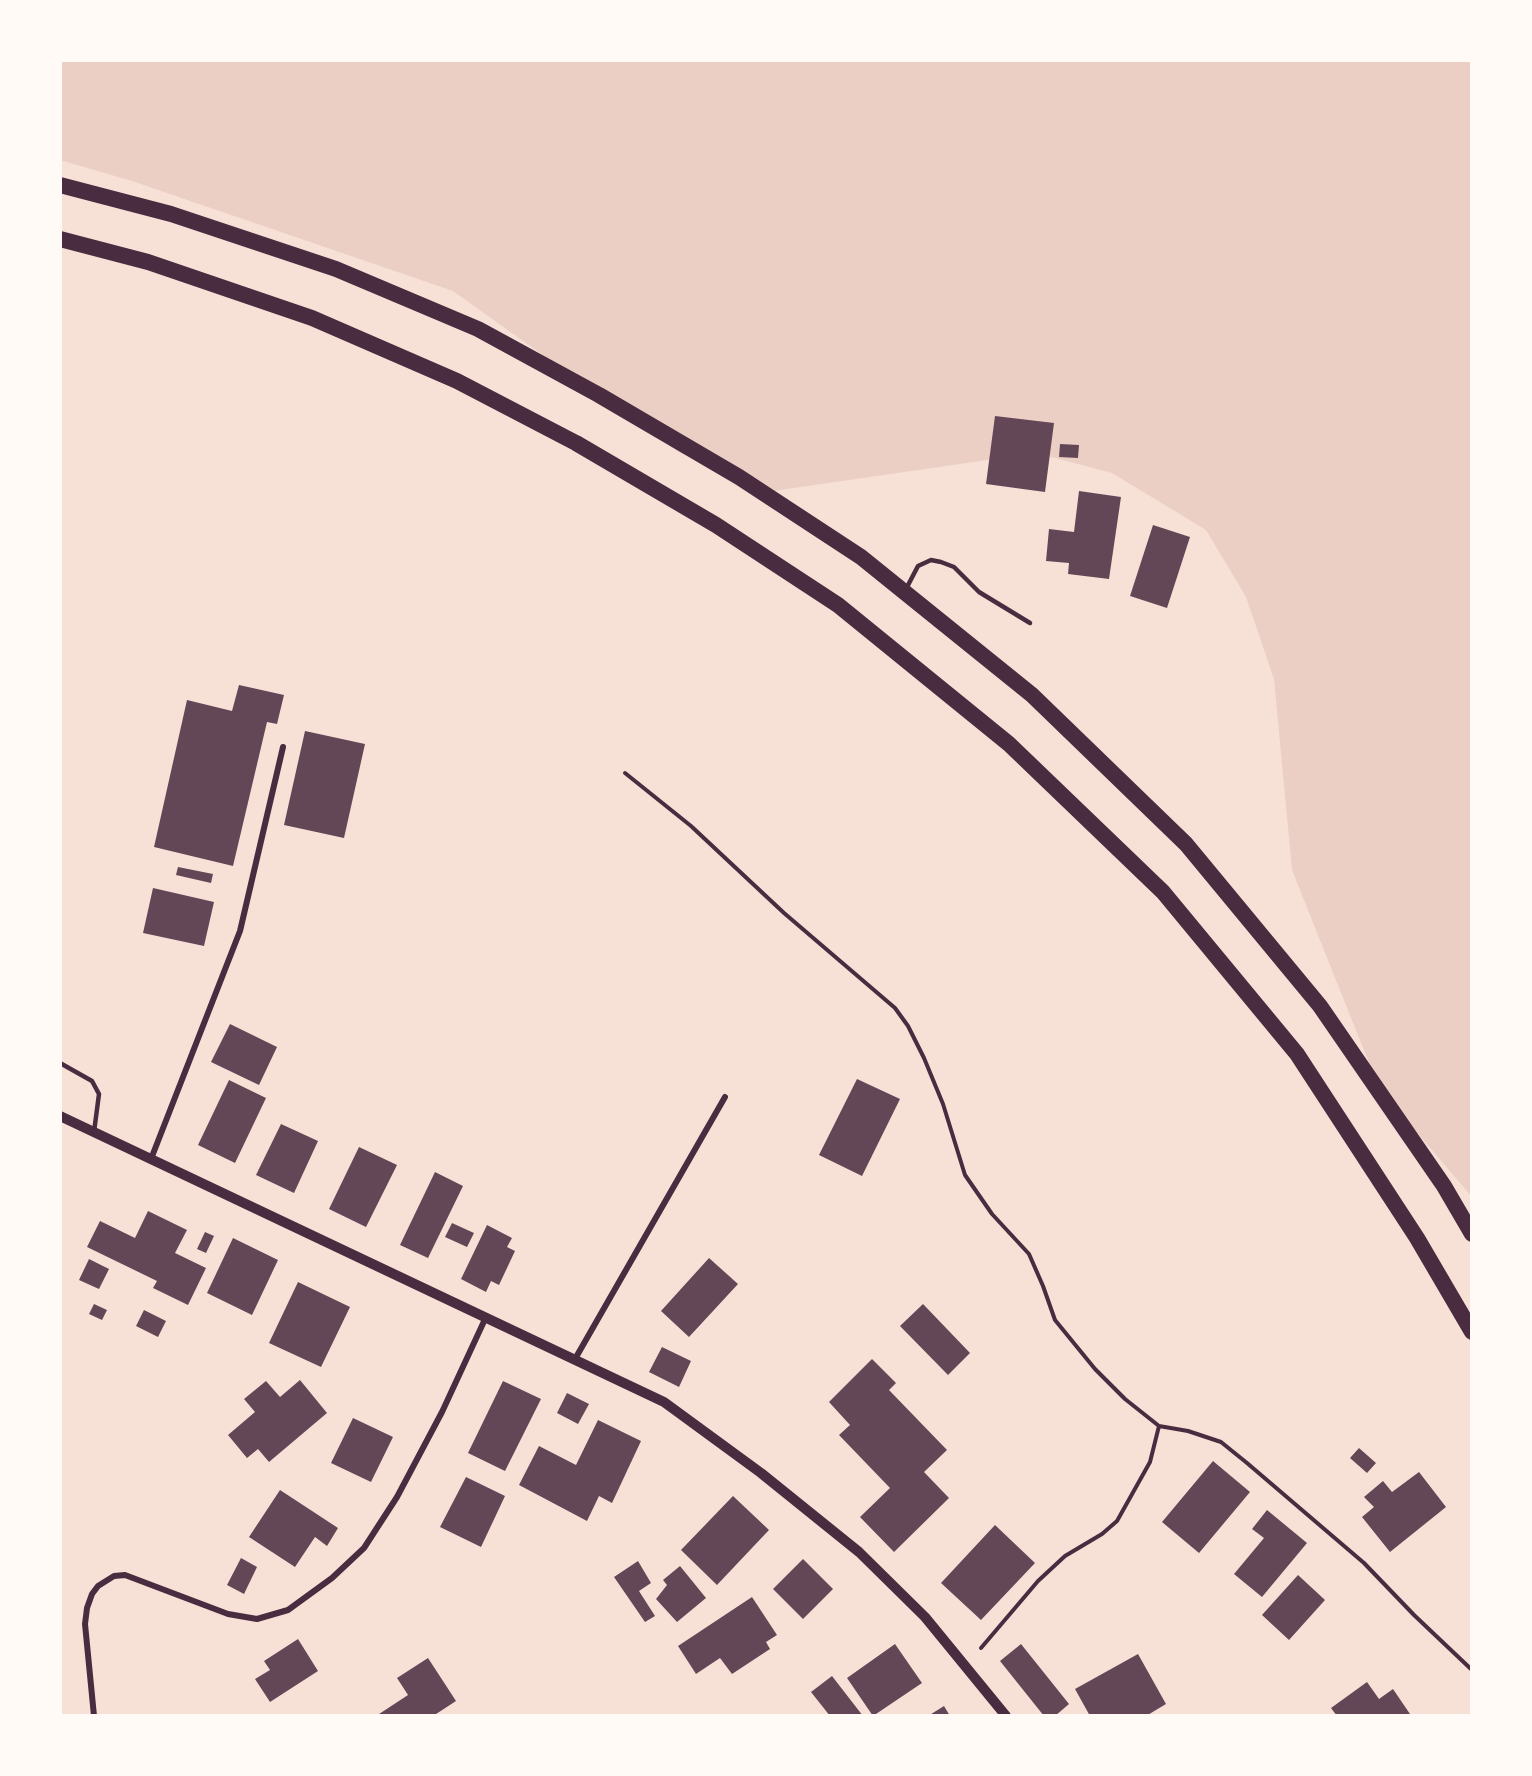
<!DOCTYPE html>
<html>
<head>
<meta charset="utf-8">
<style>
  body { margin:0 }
  #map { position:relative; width:1532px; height:1776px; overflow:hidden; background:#f7e1d7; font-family:Karla,sans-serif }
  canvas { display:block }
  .frame { position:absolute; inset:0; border:62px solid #fffaf5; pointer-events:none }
</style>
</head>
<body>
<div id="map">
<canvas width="1532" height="1776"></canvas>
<div class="frame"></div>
</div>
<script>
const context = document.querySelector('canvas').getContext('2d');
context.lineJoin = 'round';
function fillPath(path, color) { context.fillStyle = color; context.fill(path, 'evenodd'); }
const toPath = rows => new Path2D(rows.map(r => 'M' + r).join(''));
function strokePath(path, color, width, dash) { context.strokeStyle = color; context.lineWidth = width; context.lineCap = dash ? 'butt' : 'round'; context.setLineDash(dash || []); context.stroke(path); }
fillPath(toPath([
  [60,60,1472,60,1472,1197,1379,1088,1292,870,1274,679,1246,597,1206,530,1112,473,1036,453,773,491,680,453,453,291,132,181,60,160]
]), '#ebcfc5');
fillPath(toPath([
  [995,416,1054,423,1045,492,986,484],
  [1060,444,1079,445,1078,458,1059,457],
  [1079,491,1121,497,1109,579,1068,574,1069,563,1046,561,1049,529,1074,532],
  [1153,525,1190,537,1167,608,1130,596],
  [239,685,284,695,277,724,267,722,233,866,154,847,187,700,232,711],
  [305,731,365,744,344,838,284,825],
  [178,867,213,874,211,883,176,875],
  [153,888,214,902,204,946,143,933],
  [230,1024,277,1047,259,1085,211,1062],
  [857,1079,900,1099,862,1176,819,1155],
  [229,1080,266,1098,235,1163,198,1145],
  [281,1124,318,1141,294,1193,256,1175],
  [359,1147,397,1165,366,1227,329,1209],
  [435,1172,463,1186,428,1258,400,1245],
  [148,1211,187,1230,175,1253,206,1268,188,1305,153,1288,157,1281,87,1247,100,1221,135,1238],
  [452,1223,474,1233,467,1247,445,1237],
  [487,1225,512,1238,507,1247,515,1251,499,1285,491,1281,486,1292,461,1279],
  [205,1232,214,1236,206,1253,197,1249],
  [233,1238,278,1260,252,1315,207,1293],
  [709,1258,738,1284,689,1337,661,1311],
  [89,1259,109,1269,99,1289,79,1280],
  [298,1282,350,1307,321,1367,269,1343],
  [94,1304,107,1310,102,1320,89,1314],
  [923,1304,970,1353,948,1375,900,1326],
  [144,1310,166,1321,158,1337,136,1326],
  [662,1347,691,1361,679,1387,649,1372],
  [872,1359,896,1383,889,1390,947,1450,924,1472,949,1498,894,1552,860,1517,890,1488,839,1435,850,1425,829,1402],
  [300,1380,327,1413,269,1462,258,1449,247,1458,228,1435,255,1412,244,1399,266,1381,280,1397],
  [503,1381,541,1399,505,1471,468,1453],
  [567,1393,589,1404,578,1424,557,1413],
  [353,1418,393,1437,371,1482,331,1463],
  [598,1420,641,1441,612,1503,599,1496,587,1521,519,1485,539,1446,576,1465],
  [1359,1448,1376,1463,1367,1473,1350,1458],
  [1213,1461,1250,1492,1199,1553,1162,1522],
  [1419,1472,1446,1507,1390,1552,1362,1517,1374,1507,1364,1497,1383,1481,1392,1492],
  [466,1477,505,1496,481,1547,440,1527],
  [280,1490,338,1528,327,1546,315,1537,295,1567,249,1537],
  [733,1496,769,1530,717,1585,681,1550],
  [1267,1510,1307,1543,1262,1597,1234,1574,1264,1538,1252,1529],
  [995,1525,1035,1563,981,1620,941,1583],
  [241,1558,257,1567,244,1594,227,1585],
  [803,1559,833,1589,803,1619,773,1589],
  [638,1561,651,1583,639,1591,655,1616,645,1622,614,1577],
  [680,1566,706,1598,677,1622,656,1599,667,1585,663,1580],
  [1298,1575,1325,1600,1289,1640,1262,1615],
  [752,1597,777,1635,766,1642,770,1649,732,1674,720,1658,696,1674,678,1646],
  [298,1639,318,1671,270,1702,255,1679,270,1670,264,1661],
  [895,1644,922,1683,873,1716,847,1678],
  [1021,1644,1069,1704,1055,1716,1044,1716,1000,1661],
  [1138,1654,1166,1704,1146,1716,1090,1716,1075,1689],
  [428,1658,456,1701,433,1716,376,1716,408,1695,397,1678],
  [832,1676,863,1716,830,1716,811,1692],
  [1367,1682,1379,1699,1393,1689,1410,1714,1407,1716,1337,1716,1331,1708],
  [944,1706,950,1716,928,1716]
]), '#644757');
strokePath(toPath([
  [625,773,691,826,784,913,895,1008,908,1026,924,1058,943,1104,965,1175,992,1214,1029,1254,1043,1286,1055,1320,1095,1369,1125,1399,1159,1426,1188,1431,1221,1442,1247,1463,1364,1563,1414,1615,1472,1670],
  [981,1648,1038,1581,1065,1556,1102,1534,1117,1521,1150,1462,1159,1426]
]), '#4a2c40', 4);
strokePath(toPath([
  [906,589,918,566,931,560,941,562,954,567,979,592,1030,623],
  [60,1063,92,1081,99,1094,94,1132]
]), '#4a2c40', 4.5);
strokePath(toPath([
  [151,1159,240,931,283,747],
  [575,1359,725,1097],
  [94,1716,85,1624,87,1608,92,1594,98,1586,114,1576,125,1575,228,1614,257,1619,288,1610,332,1578,364,1548,397,1497,442,1412,486,1317]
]), '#4a2c40', 6);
strokePath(toPath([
  [60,1116,664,1402,761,1473,859,1552,925,1617,1006,1716]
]), '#4a2c40', 10);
strokePath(toPath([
  [60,185,171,214,336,269,478,329,599,395,739,477,861,557,1032,695,1186,844,1320,1006,1444,1186,1472,1234],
  [60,239,148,262,312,318,457,381,576,443,716,525,838,605,1009,744,1163,892,1297,1054,1417,1238,1472,1332]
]), '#4a2c40', 16);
</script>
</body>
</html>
